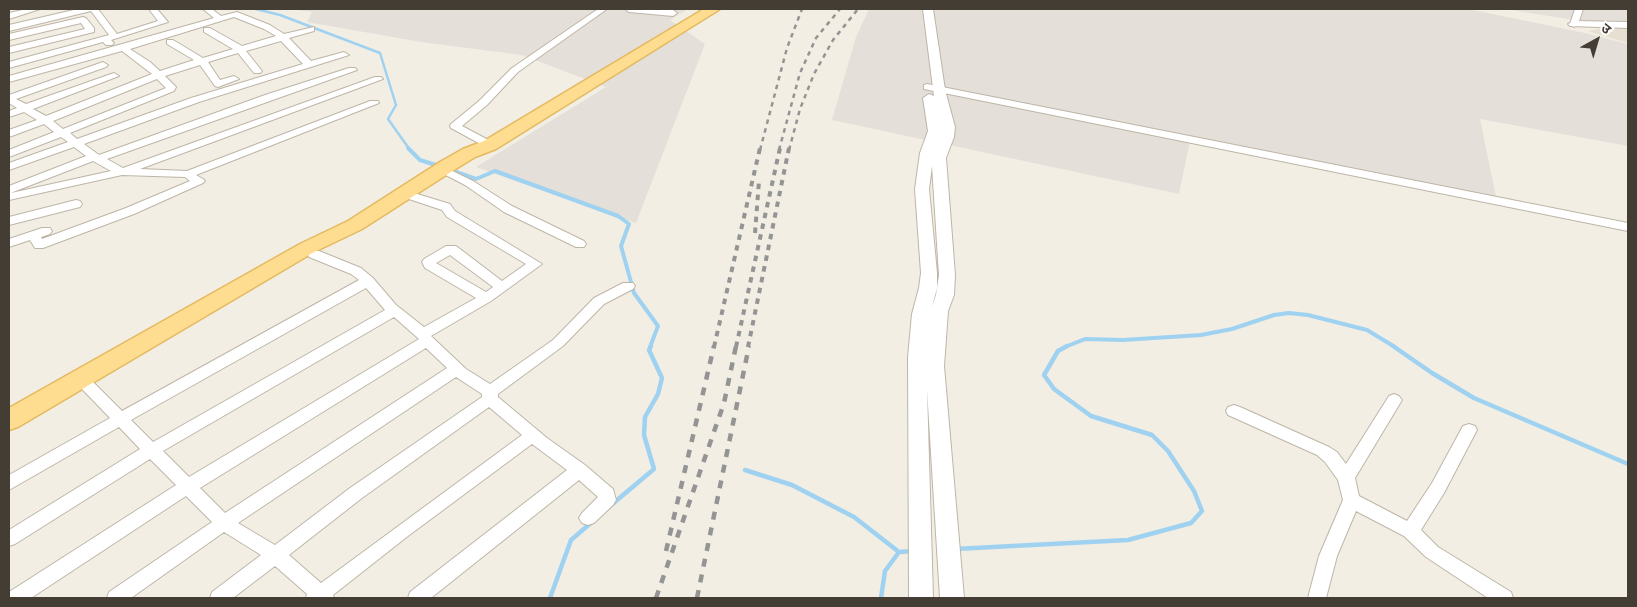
<!DOCTYPE html>
<html>
<head>
<meta charset="utf-8">
<style>
  body { margin:0 }
  #map { position:relative; width:1637px; height:607px; overflow:hidden; background:#f2eee4; font-family:"DM Sans","Noto Sans Devanagari",sans-serif }
  canvas { display:block }
  .frame { position:absolute; inset:0; border:10px solid #443d34; pointer-events:none }
  .north { position:absolute; left:1572px; top:15px; width:50px; height:50px; -webkit-text-stroke:4px #fff; paint-order:stroke; rotate:39deg; font-size:14px; font-weight:700; line-height:20px; text-align:center; color:#443d34 }
  .north::after { content:''; display:block; margin:auto; width:18px; height:22px; background:#443d34; clip-path:polygon(50% 0,100% 100%,50% 72%,0 100%) }
</style>
</head>
<body>
<div id="map">
<canvas width="1637" height="607"></canvas>
<div class="frame"></div>
<div class="north">उ</div>
</div>
<script>
const context = document.querySelector('canvas').getContext('2d');
context.lineJoin = 'round';
function fillPath(path, color) { context.fillStyle = color; context.fill(path, 'evenodd'); }
const toPath = rows => new Path2D(rows.map(r => 'M' + r).join(''));
function strokePath(path, color, width, dash) { context.strokeStyle = color; context.lineWidth = width; context.lineCap = dash ? 'butt' : 'round'; context.setLineDash(dash || []); context.stroke(path); }
fillPath(toPath([
  [1615,26,1628,26,1628,43,1588,31]
]), '#e6dfd2');
fillPath(toPath([
  [291,9,688,9,670,20,705,44,636,223,476,167,606,87,522,55,421,42,307,22,312,12],
  [869,9,1468,9,1585,33,1628,44,1628,146,1480,119,1496,197,1191,136,1179,194,832,120,856,37],
  [1505,9,1628,9,1628,21,1587,22]
]), '#e4dfd9');
strokePath(toPath([
  [256,9,280,15,380,53,396,105,388,119,410,150]
]), '#9fd1f0', 2.5);
strokePath(toPath([
  [408,148,420,160,439,166],
  [448,169,476,179,495,171,618,216,629,224,621,246,634,293,658,326,650,347],
  [1065,347,1085,339,1123,340,1201,335,1232,329,1274,315,1289,313,1308,315,1367,330,1395,347]
]), '#9fd1f0', 4);
strokePath(toPath([
  [1393,346,1432,373,1474,398,1628,464],
  [745,470,792,485,854,517,899,552],
  [610,506,654,469,644,435,645,417,658,394,662,378,649,350,651,346],
  [955,549,1128,540,1191,523,1202,511,1194,491,1168,451,1152,435,1091,416,1054,389,1044,375,1058,351,1067,346],
  [550,598,571,540,592,522],
  [881,598,885,571,899,552,913,551]
]), '#9fd1f0', 4.5);
const minor = toPath([
  [27,9,40,9,9,19,9,13,27,9],
  [78,9,98,9,117,34,158,21,149,9,157,9,168,22,111,40,114,43,112,45,106,45,103,42,9,68,9,62,109,35,91,11,9,31,9,25,78,9],
  [203,9,212,9,221,16,237,12,270,25,284,34,314,27,314,31,289,38,311,61,344,52,349,55,199,102,84,144,99,155,265,95,349,68,355,68,357,70,107,159,123,168,375,77,381,77,383,79,140,169,187,171,370,101,378,101,379,103,196,175,203,179,205,181,203,183,134,214,43,248,35,248,30,240,9,247,9,239,42,228,50,228,52,231,50,234,41,237,42,239,126,208,190,181,185,177,122,175,9,200,9,186,86,156,74,147,9,170,9,163,68,142,61,137,9,157,9,150,54,132,44,124,9,137,9,130,37,120,24,112,9,117,9,111,17,108,9,103,9,95,103,62,108,65,106,67,16,99,26,104,111,74,114,73,119,76,33,109,46,116,152,74,122,51,9,82,9,76,214,18,203,9],
  [234,17,264,29,276,36,242,46,210,28,204,28,204,32,233,49,203,58,173,40,167,40,167,44,194,60,160,71,150,62,130,49,234,17],
  [281,41,303,64,191,98,77,139,70,133,174,91,176,87,165,76,200,65,215,86,218,87,239,79,234,76,220,80,208,62,238,53,254,73,260,73,262,71,246,51,281,41],
  [157,79,166,88,63,129,53,121,157,79],
  [93,161,111,171,11,193,13,192,93,161],
  [598,9,607,9,518,72,487,105,462,126,494,143,495,145,494,147,486,147,451,128,450,126,451,124,479,101,512,68,598,9],
  [625,9,654,9,673,10,677,13,673,16,629,12,625,9],
  [1575,9,1583,9,1578,24,1574,27,1570,24,1575,9],
  [83,17,86,18,94,28,94,32,9,53,9,47,85,29,81,23,9,40,9,34,83,17],
  [927,84,1628,223,1628,231,924,89,924,85,927,84],
  [442,166,473,181,512,206,584,241,586,244,584,247,576,247,504,212,465,185,438,171,436,169,442,166],
  [404,190,450,204,455,211,542,264,491,301,431,336,466,369,490,384,553,340,594,298,623,283,633,283,635,286,633,289,604,304,563,346,498,394,498,397,547,438,585,465,613,489,616,500,613,505,594,523,588,525,582,523,579,518,582,513,598,497,579,480,431,598,408,598,410,592,567,470,532,444,408,536,333,595,334,598,306,598,307,594,275,566,233,598,210,598,212,592,261,555,224,532,131,598,107,598,109,592,212,522,186,496,31,598,9,598,9,592,176,485,150,459,15,544,9,546,9,530,140,449,119,427,9,490,9,475,110,418,82,389,79,385,82,381,87,380,92,381,122,411,359,280,351,274,309,257,308,254,309,251,319,251,361,268,373,278,396,305,424,327,476,298,425,268,422,262,424,259,446,246,456,246,502,281,526,264,447,217,442,210,400,196,398,194,404,190],
  [450,255,493,287,486,292,436,263,450,255],
  [366,288,385,310,153,442,131,420,366,288],
  [394,317,419,339,189,477,163,451,394,317],
  [426,348,447,368,225,513,200,488,426,348],
  [456,377,482,394,482,397,350,488,275,545,238,523,456,377],
  [489,407,522,435,321,583,289,555,362,498,489,407],
  [76,200,80,201,82,204,80,207,9,225,9,217,76,200],
  [1394,394,1399,396,1402,400,1355,478,1359,496,1407,521,1432,483,1463,426,1469,424,1475,426,1477,430,1444,493,1421,530,1438,547,1511,592,1513,598,1488,598,1426,557,1404,536,1356,511,1337,556,1326,598,1308,598,1319,556,1343,500,1338,480,1325,462,1317,455,1228,415,1226,411,1228,407,1234,405,1240,407,1329,447,1337,452,1346,464,1389,396,1394,394]
]);
const tertiary = toPath([
  [923,9,933,9,945,90,955,127,954,137,946,158,955,275,954,295,948,311,944,366,964,598,940,598,927,389,933,598,909,598,908,357,912,314,919,288,921,273,915,189,920,153,928,131,923,98,929,94,934,96,923,9],
  [932,166,939,275,936,295,932,307,937,288,937,273,929,189,932,166],
  [1574,21,1628,22,1628,28,1570,26,1568,24,1574,21]
]);
const primary = toPath([
  [704,9,720,9,496,149,475,157,454,170,362,229,314,252,18,427,9,430,9,408,300,244,348,221,440,162,463,149,484,141,704,9]
]);
strokePath(minor, '#beb5a7', 2);
strokePath(tertiary, '#beb5a7', 2);
strokePath(primary, '#e4b960', 3);
fillPath(minor, '#fff');
fillPath(tertiary, '#fff');
fillPath(primary, '#ffdd90');
strokePath(toPath([
  [760,150,787,48,802,9],
  [779,150,800,73,816,38,840,9],
  [789,150,800,109,814,74,833,40,858,9]
]), '#949494', 2.5, [4.5, 4.5]);
strokePath(toPath([
  [755,233,759,181],
  [714,347,760,148],
  [736,347,780,148],
  [748,347,789,148]
]), '#949494', 4, [5.5, 5.5]);
strokePath(toPath([
  [666,551,714,346],
  [656,598,724,403,736,346],
  [697,598,749,346]
]), '#949494', 4.5, [8, 8]);
</script>
</body>
</html>
